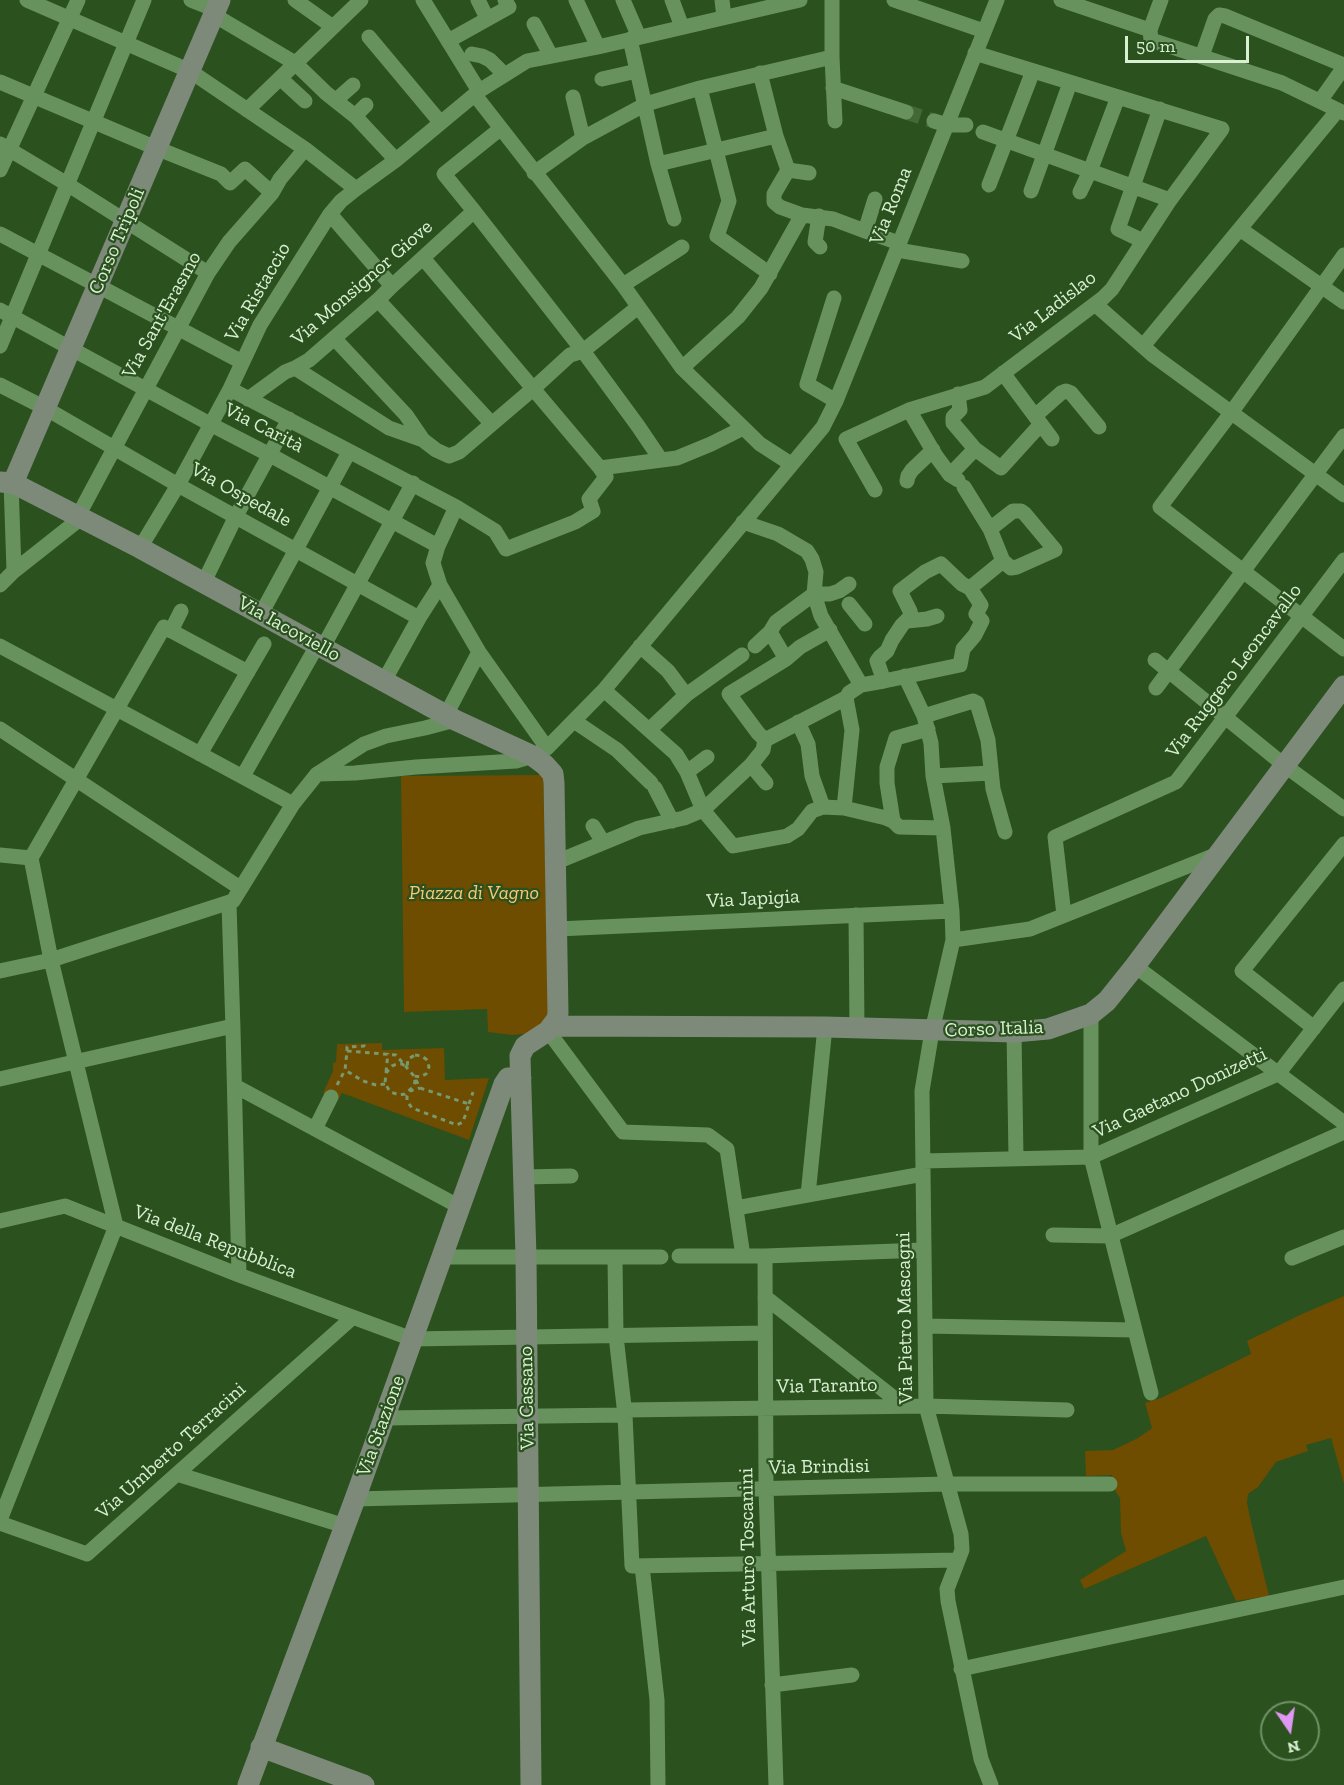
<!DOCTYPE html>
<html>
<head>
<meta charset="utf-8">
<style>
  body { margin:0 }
  #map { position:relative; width:1344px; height:1785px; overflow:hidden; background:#2a511e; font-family:"Zilla Slab",serif }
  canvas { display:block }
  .north { position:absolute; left:1260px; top:1701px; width:60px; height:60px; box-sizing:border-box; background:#2a511e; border:2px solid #709166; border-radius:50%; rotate:167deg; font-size:16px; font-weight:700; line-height:24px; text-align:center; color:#d9f0d3 }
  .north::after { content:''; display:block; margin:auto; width:21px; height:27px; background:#df98f1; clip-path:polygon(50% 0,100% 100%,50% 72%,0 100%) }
  .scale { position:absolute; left:1125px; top:36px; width:124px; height:27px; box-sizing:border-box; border:3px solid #d9f0d3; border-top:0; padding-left:8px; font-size:18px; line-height:21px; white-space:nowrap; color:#d9f0d3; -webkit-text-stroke:4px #2a511e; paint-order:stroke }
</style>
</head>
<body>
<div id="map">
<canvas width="1344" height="1785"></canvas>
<div class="north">N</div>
<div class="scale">50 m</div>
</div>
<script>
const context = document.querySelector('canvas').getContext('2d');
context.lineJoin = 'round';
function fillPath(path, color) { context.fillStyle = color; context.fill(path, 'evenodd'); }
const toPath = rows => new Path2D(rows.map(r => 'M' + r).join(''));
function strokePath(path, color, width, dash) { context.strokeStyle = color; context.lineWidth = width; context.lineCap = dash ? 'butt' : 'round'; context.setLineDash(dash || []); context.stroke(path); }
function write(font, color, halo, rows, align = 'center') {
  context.font = font + ' "Zilla Slab",serif'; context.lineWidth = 4.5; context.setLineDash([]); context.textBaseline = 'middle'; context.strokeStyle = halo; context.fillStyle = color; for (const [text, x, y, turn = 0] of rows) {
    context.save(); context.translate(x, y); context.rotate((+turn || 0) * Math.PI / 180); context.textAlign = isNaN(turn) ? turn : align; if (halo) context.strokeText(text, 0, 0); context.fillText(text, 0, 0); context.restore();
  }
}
fillPath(toPath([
  [543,775,549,1021,537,1033,512,1035,488,1032,487,1009,404,1012,401,776],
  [382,1043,382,1050,444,1048,445,1080,489,1078,469,1140,342,1093,338,1100,323,1093,333,1071,333,1063,336,1062,337,1044],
  [1344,1296,1344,1484,1331,1438,1306,1445,1308,1451,1276,1462,1258,1487,1248,1494,1247,1503,1251,1522,1269,1596,1236,1601,1206,1536,1084,1589,1080,1580,1126,1551,1121,1533,1120,1498,1114,1489,1112,1475,1086,1476,1085,1451,1113,1450,1138,1438,1152,1428,1145,1403,1161,1398,1251,1354,1247,1341,1302,1314]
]), '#6e4c00');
strokePath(toPath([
  [906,112,934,121]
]), '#446939', 15, [15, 8]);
strokePath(toPath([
  [347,1051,347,1047,364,1046,364,1044],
  [415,1055,422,1056,427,1060,429,1067,426,1074,420,1077,414,1076,415,1082,413,1087,405,1094,400,1095,390,1092,385,1083,386,1073,392,1066,397,1064,402,1064,407,1067,408,1059,415,1055],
  [386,1072,388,1053],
  [385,1084,376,1085,363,1081,345,1070,347,1051,396,1055,414,1076,420,1088],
  [337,1085,345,1070],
  [420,1088,469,1104,463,1122,457,1125,412,1108,407,1101,407,1096,410,1091,420,1088],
  [469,1104,473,1092]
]), '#78986e', 3, [4.5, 4.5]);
strokePath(toPath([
  [27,0,190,71,305,149,356,189],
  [191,0,216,10],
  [295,0,333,27],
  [423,0,479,91],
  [478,0,487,18],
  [576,0,598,47],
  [623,0,639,37],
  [672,0,682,27],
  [722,0,724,17],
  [832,0,832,57,835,121],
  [894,0,984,31],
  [1061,0,1150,30,1151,40,1282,83,1344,113],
  [214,15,295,63,326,93,355,116,396,160],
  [534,24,551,56],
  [1150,30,1161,0],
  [369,37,440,122],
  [630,39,658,164,674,219],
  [448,41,509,7,505,0],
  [472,54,482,56,490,60,504,74],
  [1202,56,1215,19,1219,15,1225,16,1344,65],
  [760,73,776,136,788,170,774,194,774,202,780,207,802,215,833,219,865,231],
  [280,78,305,101],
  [602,79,637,71],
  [0,82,156,148,221,174,230,183,245,169,272,193],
  [700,88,729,201,717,236,770,274],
  [833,88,906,112],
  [475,95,623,285,682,368,760,444,791,464],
  [573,97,583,138],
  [336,100,353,85],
  [1320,101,1344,67],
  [247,110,361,0],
  [355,116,366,105],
  [934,121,947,125,966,125],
  [500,129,444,174,474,211,392,286,378,300,309,360,295,368,389,428,423,440,436,450,449,456,459,452,534,388,570,355,583,351,638,307],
  [983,132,1170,200],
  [0,144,67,184,208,273],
  [658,164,776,136],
  [0,170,78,0],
  [788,170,809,173],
  [534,173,583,138,646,104,700,88,832,57],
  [989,185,1033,71],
  [1031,191,1070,83],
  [1080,192,1090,171,1118,97],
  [875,199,865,231,899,243],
  [474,211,583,351,638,426,661,460],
  [330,214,392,286],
  [819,216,815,242,820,247],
  [1240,229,1344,302],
  [0,234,242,362],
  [1143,241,1118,229,1160,109],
  [897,250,962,261],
  [1344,255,1231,413,1160,507,1344,649],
  [423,258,600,468],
  [623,285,682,247],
  [834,298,807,384,836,401],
  [378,300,492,424],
  [1095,304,1154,356,1344,495],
  [0,310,210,424,270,455,438,546],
  [334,338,406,415,423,440],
  [0,346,144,0],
  [1143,346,1338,110],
  [682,368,738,317,761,288,802,215],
  [1003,373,1052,439],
  [0,385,45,408,178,485,419,618],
  [230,389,456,507,495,531,506,549,575,522,593,511,589,499,606,477,600,468,677,458,711,444,743,428],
  [958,394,960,410,953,417,953,423,975,449,1001,468,1041,424],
  [248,399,285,372,295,368],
  [909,410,936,456,950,475,958,480],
  [1035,416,1061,393,1066,391,1071,393,1099,427],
  [846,439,909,410,985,387,1103,298,1112,289,1170,200,1222,129,975,53],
  [846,439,875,490],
  [950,475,975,449],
  [907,481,908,476,912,470,933,450],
  [11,482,14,571],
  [964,487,990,529,1003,561],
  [456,507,438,546,433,563,440,585,479,652,547,748],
  [78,516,208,273,229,242,272,193,280,179,305,149],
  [743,522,778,534,807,551,812,559,816,572,814,594,821,616,861,685],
  [140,548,178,485,230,389,260,325,330,214,341,201,356,189,396,160,479,91,527,61,598,47,800,0],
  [204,582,236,516,289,419],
  [0,585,14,571,81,518],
  [970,588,1003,561,1011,568,1017,567,1055,550,1025,514,1021,511,1013,511,990,529],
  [849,604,865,624],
  [261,614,349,452],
  [907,621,927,619,937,616],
  [171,631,181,611],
  [770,632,786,659],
  [0,646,293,804],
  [640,646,668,671,686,695],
  [755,646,770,632,776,622,814,594,830,594,839,591,849,584],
  [323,647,413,483],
  [1155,660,1284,765,1344,809],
  [905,676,924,716,931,743,933,776,943,828,952,911,953,940,932,1031,922,1091,926,1406,961,1534,962,1550,947,1589,948,1601,981,1759,991,1785],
  [384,681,419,618,440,585],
  [1156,688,1344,436],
  [604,690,676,754,687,772,703,810,733,846,787,836,798,829,812,811,823,807,844,808,886,818,893,821,899,827,943,828],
  [446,715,479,652],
  [924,716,973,701,977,703,988,740,993,789,1005,832],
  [574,721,617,750,651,783],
  [798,722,808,744,812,776,823,807],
  [0,729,240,888],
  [649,730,686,695,742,655],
  [765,740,758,733,729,694,786,659,800,647,830,630],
  [200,754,264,644],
  [751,765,766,783],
  [687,772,707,757],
  [317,774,355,773,416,767,516,761,533,756,547,748,604,690,823,427,836,401,997,0],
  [243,776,318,644],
  [933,776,991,773],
  [655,788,672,821],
  [844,808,852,730,846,698],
  [893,821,887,783,887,767,896,738,928,729],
  [593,826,603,842],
  [0,855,31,858],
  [31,858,51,960,116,1226],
  [31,858,164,627,248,672],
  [554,863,639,828,684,818,703,810,751,765,763,750,765,740,846,698,849,693,861,685,884,681,960,665,963,649,975,635,982,621,976,614,981,605,970,588,962,584,941,564,925,572,900,591,910,611,911,616,902,625,892,640,887,651,880,657,877,661,884,681],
  [229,904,233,1029,239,1275],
  [856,915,857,1028],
  [1064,915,1055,837,1176,782,1344,560],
  [557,929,952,911],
  [953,940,1030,929,1218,854],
  [1135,966,1344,1123],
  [0,971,51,960,233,901,293,804,317,774,364,744,386,736,425,728,455,720],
  [1091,1014,1091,1157,1151,1393],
  [1314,1028,1242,971,1344,844],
  [548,1031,623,1132,708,1135,727,1149,743,1256],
  [1014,1032,1016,1158],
  [0,1079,233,1026],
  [235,1086,460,1207],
  [315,1129,331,1097],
  [923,1161,1091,1157,1278,1074,1344,989],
  [523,1177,571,1176],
  [808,1195,825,1027],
  [736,1208,923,1174],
  [0,1221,65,1206,239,1275,412,1339,765,1333],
  [1053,1235,1110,1236,1344,1132],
  [679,1256,765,1256,923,1250],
  [765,1256,766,1489,776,1785],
  [441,1257,661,1257],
  [615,1257,616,1336,625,1415,632,1566,958,1560],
  [1292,1258,1344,1237],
  [765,1297,904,1406],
  [925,1326,1134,1330],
  [625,1410,926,1406,1067,1410],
  [384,1418,625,1415],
  [177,1474,345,1526],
  [355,1499,946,1484,1110,1484],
  [0,1520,116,1226],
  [0,1523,87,1554,352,1318],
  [642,1566,657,1700,658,1785],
  [961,1669,1344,1587],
  [772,1685,852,1675]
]), '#68925d', 15);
strokePath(toPath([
  [0,482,13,483,140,548,455,720,533,756,545,765,553,774,554,783,558,1013,557,1019,548,1031,525,1046,520,1056,526,1257,531,1785],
  [13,483,220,0],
  [552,1026,825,1027,1014,1032,1048,1029,1091,1014,1107,1001,1135,966,1344,686],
  [261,1747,364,1785],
  [248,1785,355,1499,504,1084,508,1078,521,1078]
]), '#7d8a7a', 21);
write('20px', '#d9f0d3', '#2a511e', [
  ["Via Roma",891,206,-68],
  ["Corso Tripoli",117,241,-67],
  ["Via Monsignor Giove",362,283,-41],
  ["Via Ristaccio",258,292,-60],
  ["Via Ladislao",1053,307,-38],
  ["Via Sant'Erasmo",162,315,-61],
  ["Via Carità",264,428,27],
  ["Via Ospedale",241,495,29],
  ["Via Iacoviello",289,629,29],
  ["Via Ruggero Leoncavallo",1234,671,-53],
  ["Via Japigia",753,899,-3],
  ["Corso Italia",994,1029,-2],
  ["Via Gaetano Donizetti",1180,1093,-25],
  ["Via della Repubblica",215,1242,21],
  ["Via Pietro Mascagni",905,1318,-91],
  ["Via Taranto",827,1386,-1],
  ["Via Cassano",527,1398,-91],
  ["Via Stazione",381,1426,-70],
  ["Via Umberto Terracini",171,1451,-42],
  ["Via Brindisi",819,1467,-1],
  ["Via Arturo Toscanini",748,1557,-91]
]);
write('italic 20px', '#f9c876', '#2a511e', [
  ["Piazza di Vagno",474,893]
]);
</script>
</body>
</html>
